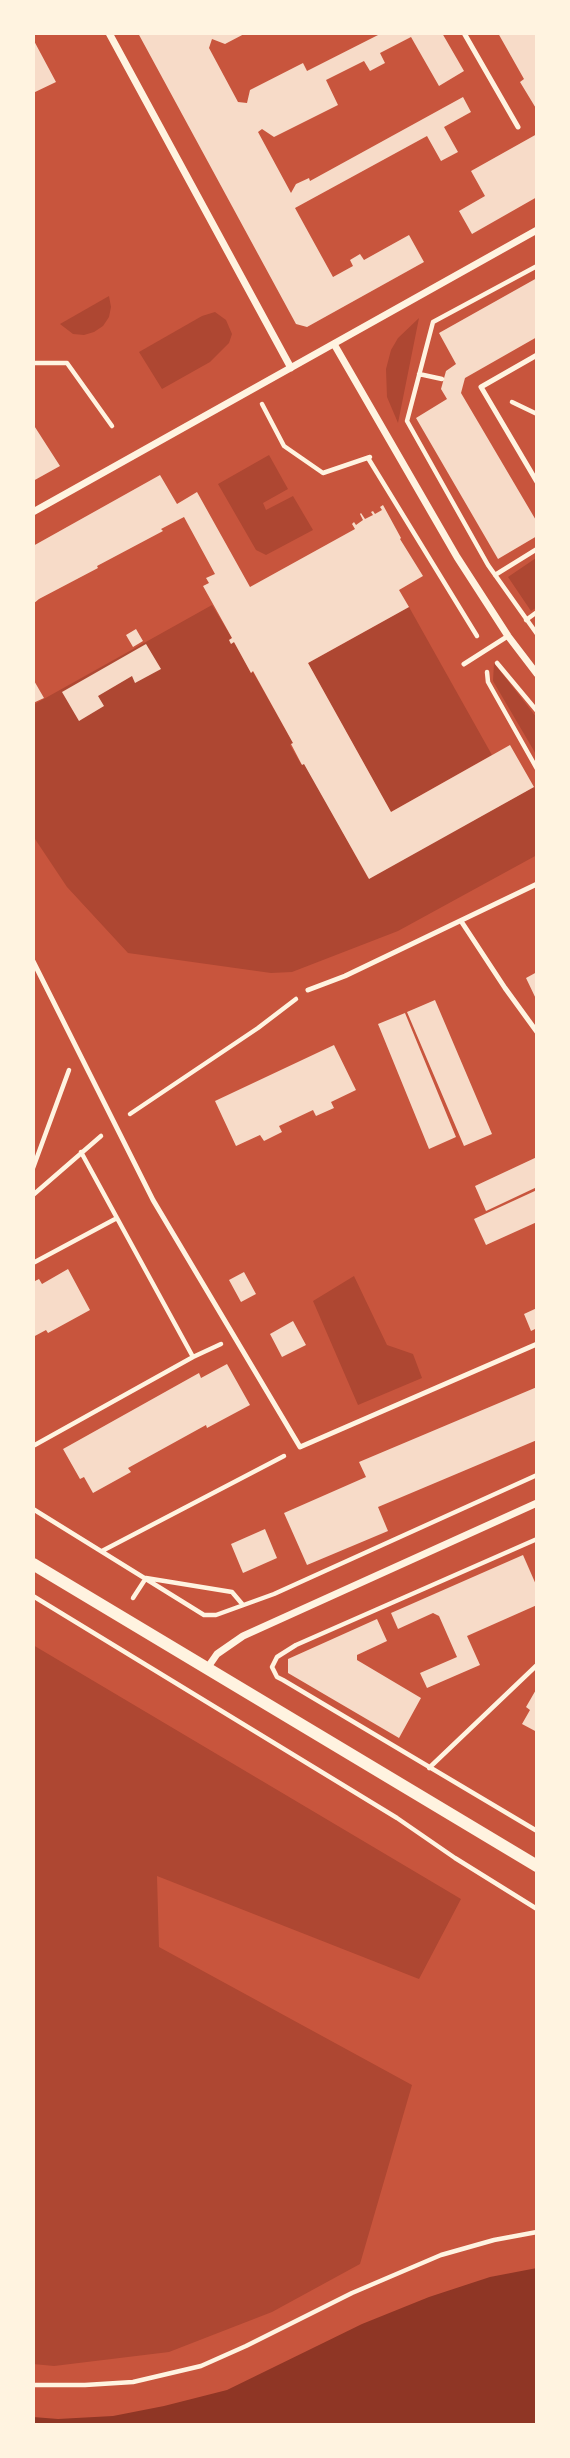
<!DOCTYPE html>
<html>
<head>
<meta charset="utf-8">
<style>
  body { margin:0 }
  #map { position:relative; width:570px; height:2458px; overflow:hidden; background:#c8553d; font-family:"Nunito Sans",sans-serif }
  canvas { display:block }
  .frame { position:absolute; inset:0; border:35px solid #fff3e0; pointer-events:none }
</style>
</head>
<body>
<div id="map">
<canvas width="570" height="2458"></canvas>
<div class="frame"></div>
</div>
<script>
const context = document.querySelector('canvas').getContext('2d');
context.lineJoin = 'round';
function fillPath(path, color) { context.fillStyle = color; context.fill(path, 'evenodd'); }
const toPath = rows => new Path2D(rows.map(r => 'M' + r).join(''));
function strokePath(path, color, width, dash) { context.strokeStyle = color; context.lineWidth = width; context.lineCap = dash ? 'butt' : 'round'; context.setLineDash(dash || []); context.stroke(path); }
fillPath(toPath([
  [109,296,111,307,109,317,103,326,94,332,84,335,73,334,60,324],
  [215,312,226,320,232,334,229,343,210,362,162,389,139,352,202,316],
  [419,318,398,423,387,397,386,369,391,350,398,338],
  [269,455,288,489,263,503,266,510,293,496,313,530,266,555,256,550,218,484],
  [536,558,537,607,531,611,508,577],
  [212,605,232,638,229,640,231,644,234,642,251,673,253,672,293,743,290,745,301,764,305,764,368,878,534,787,537,793,537,855,398,931,292,972,271,973,128,953,67,887,33,836,33,705],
  [409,607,492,755,391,812,308,663],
  [494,663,537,718,537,756,493,681],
  [354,1276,387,1345,413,1354,422,1378,358,1405,313,1301],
  [33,1645,461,1899,419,1979,157,1876,159,1947,412,2085,360,2264,272,2312,169,2352,54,2366,33,2364]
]), '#ae4732');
fillPath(toPath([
  [537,2268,537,2425,33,2425,33,2417,58,2419,113,2416,164,2406,227,2390,362,2324,429,2297,490,2277]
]), '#8f3625');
fillPath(toPath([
  [138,33,246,33,225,44,212,39,209,48,238,102,247,103,250,90,303,63,307,71,382,33,442,33,464,71,439,86,411,37,380,53,385,63,370,71,364,61,326,80,338,105,274,137,262,129,258,132,291,193,296,184,309,178,310,181,463,97,471,112,444,127,458,152,441,161,427,136,295,208,333,277,353,266,350,260,360,254,364,260,409,235,424,262,307,327,296,324],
  [498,33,537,33,537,110,520,82,524,79],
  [33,39,56,82,33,93],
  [537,134,537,197,472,234,459,211,485,196,471,171],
  [537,278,537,337,465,378,461,393,537,522,537,536,498,559,416,418,447,399,441,389,446,371,456,364,439,333],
  [33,424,60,466,33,481],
  [160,475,177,504,197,492,250,587,355,529,352,524,354,522,356,525,363,520,360,514,361,513,365,519,373,515,371,512,373,511,375,514,382,510,380,507,383,505,401,538,400,539,423,576,399,590,409,607,308,663,391,812,510,745,534,787,369,879,304,764,302,765,291,744,293,743,253,671,251,673,234,642,231,644,229,640,232,638,203,586,209,583,206,578,215,574,184,517,161,529,163,531,97,566,98,568,39,599,33,604,33,546],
  [136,629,143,641,133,647,126,635],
  [146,644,161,669,135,683,132,676,98,696,104,706,79,721,62,692],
  [33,679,44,698,33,703],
  [537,972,537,1001,526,978],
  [435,1000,492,1134,464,1146,407,1012],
  [405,1013,456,1137,429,1149,378,1024],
  [334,1045,356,1090,331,1102,334,1108,316,1116,313,1110,279,1126,282,1132,264,1141,260,1135,236,1146,215,1101],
  [537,1157,537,1187,486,1211,475,1186],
  [537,1190,537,1222,486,1245,474,1219],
  [68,1269,90,1310,48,1333,46,1330,33,1337,33,1282,39,1279,42,1284],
  [244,1272,256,1294,241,1302,229,1280],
  [537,1308,537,1328,531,1331,524,1314],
  [293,1321,306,1345,282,1357,270,1334],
  [227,1364,250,1405,207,1428,206,1425,128,1468,131,1472,93,1493,84,1477,80,1479,63,1449,199,1373,201,1378],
  [537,1387,537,1440,378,1507,388,1531,307,1565,284,1513,366,1477,359,1462],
  [265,1529,277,1558,243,1573,231,1544],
  [523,1555,537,1587,537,1605,467,1636,480,1665,427,1688,420,1673,457,1657,439,1616,433,1613,398,1629,391,1613],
  [377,1619,387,1641,357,1655,357,1660,421,1698,399,1738,288,1673,288,1659],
  [537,1688,537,1732,522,1724,530,1710,526,1707]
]), '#f7dbc8');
strokePath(toPath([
  [537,266,433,322,407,421,488,565,537,634],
  [33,363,67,363,112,426],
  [419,374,442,379],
  [512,402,537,414],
  [262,404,284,446,323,473,370,457],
  [368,458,477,636],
  [495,575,537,549],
  [526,620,537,612],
  [497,663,537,711],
  [487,672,488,682,537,769],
  [130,1114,258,1028,296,999],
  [33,1168,69,1070],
  [33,1195,101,1136],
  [33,1263,117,1218,81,1152],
  [193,1357,221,1344],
  [33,1446,193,1357,117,1218],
  [33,1509,204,1615,216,1615,274,1594,537,1475],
  [537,1539,296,1645,277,1657,272,1667,277,1677,283,1680,537,1831],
  [102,1551,284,1456],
  [33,1596,397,1818,455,1858,537,1909],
  [133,1598,146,1578,232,1592,243,1605],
  [429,1768,537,1665],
  [33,2385,85,2385,133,2382,201,2366,246,2346,352,2293,441,2255,494,2240,537,2232]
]), '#fff3e0', 4.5);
strokePath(toPath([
  [464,33,518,127],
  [537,355,481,387,537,482],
  [464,664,508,636],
  [461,921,505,988,537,1032],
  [33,961,153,1200,300,1447,537,1344],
  [308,990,345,976,537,884]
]), '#fff3e0', 5);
strokePath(toPath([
  [109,33,291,368],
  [334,344,457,557,508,636,537,674],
  [33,512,537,230],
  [208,1667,217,1654,243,1636,537,1503]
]), '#fff3e0', 7);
strokePath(toPath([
  [33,1564,537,1866]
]), '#fff3e0', 12);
</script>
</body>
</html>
